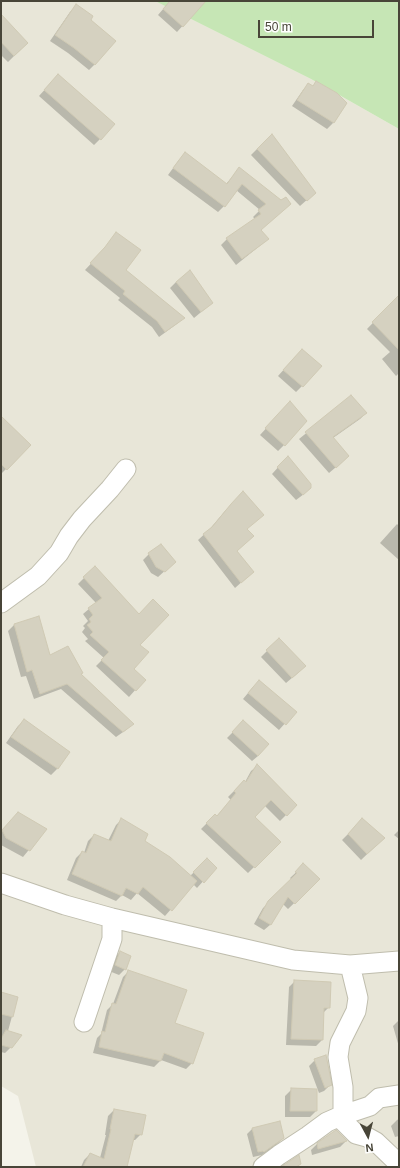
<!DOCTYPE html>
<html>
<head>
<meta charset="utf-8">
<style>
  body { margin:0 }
  #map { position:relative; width:400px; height:1168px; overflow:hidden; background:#f4f3ea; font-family:Helvetica,sans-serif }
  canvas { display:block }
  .frame { position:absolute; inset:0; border:2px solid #484538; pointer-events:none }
  .north { position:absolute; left:348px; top:1116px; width:40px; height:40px; -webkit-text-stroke:3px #fff; paint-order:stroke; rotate:173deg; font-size:11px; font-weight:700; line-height:16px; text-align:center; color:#484538 }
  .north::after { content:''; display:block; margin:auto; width:14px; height:18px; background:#484538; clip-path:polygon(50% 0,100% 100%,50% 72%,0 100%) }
  .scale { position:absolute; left:258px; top:20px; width:116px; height:18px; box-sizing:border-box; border:2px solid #484538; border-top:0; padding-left:5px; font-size:12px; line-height:14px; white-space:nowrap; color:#484538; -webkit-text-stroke:3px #fff; paint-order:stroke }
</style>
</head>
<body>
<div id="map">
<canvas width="400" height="1168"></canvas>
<div class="frame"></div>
<div class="north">N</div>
<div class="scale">50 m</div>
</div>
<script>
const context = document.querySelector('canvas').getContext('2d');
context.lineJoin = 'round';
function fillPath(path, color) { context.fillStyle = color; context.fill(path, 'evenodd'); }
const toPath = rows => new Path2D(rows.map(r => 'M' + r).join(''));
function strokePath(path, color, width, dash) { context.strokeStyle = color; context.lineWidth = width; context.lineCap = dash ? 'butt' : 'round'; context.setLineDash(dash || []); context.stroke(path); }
fillPath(toPath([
  [1,1,155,1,311,79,399,129,399,1167,36,1167,18,1096,1,1086]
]), '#e8e6d8');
fillPath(toPath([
  [155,1,399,1,399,129,311,79]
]), '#c6e6b5');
fillPath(toPath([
  [170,1,205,1,177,32,158,15],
  [76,6,89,20,95,64,89,70,68,53,50,41,70,12],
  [1,22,21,49,8,62,1,55],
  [58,75,100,139,94,145,39,96],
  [317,82,346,104,333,123,327,129,292,106,303,90,309,84,312,87],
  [271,135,309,198,300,206,251,155],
  [179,160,226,184,239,169,284,209,260,230,268,239,262,244,236,265,221,245,227,239,255,219,253,217,260,210,236,190,224,206,218,212,168,175],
  [99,255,125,270,183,318,178,323,159,337,152,327,118,300,120,298,85,270],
  [176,282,206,308,194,318,170,288],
  [395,300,399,304,399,373,396,376,382,359,390,352,367,329],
  [296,356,302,386,296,392,278,376],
  [351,397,366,413,360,419,333,438,342,462,329,473,299,439],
  [284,409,284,445,278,451,260,435],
  [1,418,30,445,1,474],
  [282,463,304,494,296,500,272,474],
  [243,493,246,529,236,551,253,572,235,588,198,540,209,530,225,511],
  [397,524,399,526,399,560,380,543],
  [149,554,168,568,158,577,151,573,143,560],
  [95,567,138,645,132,669,144,680,129,697,96,666,104,658,85,641,88,639,82,632,85,628,83,626,88,621,83,614,96,603,78,584],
  [14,625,49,657,80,674,132,724,126,730,116,737,61,689,34,699,26,676,21,677,8,631],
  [279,639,299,672,286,683,261,657],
  [253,687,295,712,279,730,243,699],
  [24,721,69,752,57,769,51,775,6,743,18,726],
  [243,722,258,756,252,761,227,738],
  [257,766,296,805,280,821,265,806,253,818,279,842,248,873,201,829,215,815,216,817,231,800,228,797,244,781,245,782,251,771],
  [122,819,144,841,190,876,207,860,215,868,197,888,193,884,165,916,137,893,131,900,122,895,116,901,67,880,76,858,82,852,84,853,88,841,94,835,108,841,116,825],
  [12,820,46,829,23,857,1,845,1,832],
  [356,826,384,838,361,860,342,840],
  [399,830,399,839,394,835],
  [304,865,319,879,288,909,283,904,270,925,264,930,254,924,263,908,292,880,290,878],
  [120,952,125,969,119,975,109,971,114,958],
  [129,971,174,1023,192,1063,186,1069,161,1060,154,1067,93,1053,97,1038,101,1034,107,1010,113,1004,123,977],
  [295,981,329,1007,323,1013,322,1040,316,1046,286,1045,289,987],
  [1,993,17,998,8,1031,11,1047,5,1053,1,1052],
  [399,1020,399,1047,393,1026],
  [315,1060,330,1085,324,1091,319,1093,309,1066],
  [291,1090,316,1111,310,1117,285,1117,285,1096],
  [114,1110,141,1134,135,1140,133,1140,126,1167,81,1167,84,1160,90,1154,100,1158,106,1135,105,1135,108,1116],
  [399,1119,399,1136,395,1137,391,1126,397,1120],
  [253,1128,283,1138,277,1144,262,1155,253,1157,247,1134],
  [346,1141,340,1147,312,1155,311,1150,317,1144]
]), '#0003');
const building = toPath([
  [170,1,206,1,183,27,163,9,170,1],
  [76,4,93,16,91,20,116,41,95,65,74,48,55,35,76,4],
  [1,14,28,43,14,56,1,42,1,14],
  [58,74,115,124,101,140,44,90,58,74],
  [316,81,337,93,347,103,334,123,297,100,308,83,313,86,316,81],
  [272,134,316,193,307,201,257,149,272,134],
  [185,152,227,184,239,167,281,200,286,197,291,204,261,230,269,239,242,259,226,238,261,214,258,210,266,204,242,184,225,207,173,168,185,152],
  [116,232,141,250,126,270,185,318,165,332,157,321,123,294,125,291,90,263,105,247,116,232],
  [190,270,213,303,201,312,176,282,190,270],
  [399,295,399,350,372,322,399,295],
  [302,349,322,366,303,387,283,370,302,349],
  [351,395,367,413,333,437,349,456,336,468,305,432,351,395],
  [290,401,307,421,285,446,265,428,290,401],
  [1,416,31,445,7,470,1,464,1,416],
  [288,456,311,484,311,488,303,495,277,467,288,456],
  [243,491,264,515,247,529,254,536,237,551,254,572,241,583,203,534,212,527,231,504,243,491],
  [161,544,176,562,165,572,156,567,148,553,161,544],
  [95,566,139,614,153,599,169,615,140,645,149,652,134,669,146,680,136,691,101,660,109,652,90,635,93,632,87,625,91,622,89,619,93,615,88,608,102,598,83,577,95,566],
  [39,616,50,655,68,646,83,673,81,674,134,724,123,732,67,684,40,694,32,670,27,672,14,624,39,616],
  [279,638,306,666,292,678,266,650,279,638],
  [259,680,297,712,286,725,248,693,259,680],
  [24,719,70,752,58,769,11,737,24,719],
  [243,720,269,744,258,756,232,732,243,720],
  [257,764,297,805,287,816,271,800,255,817,281,842,255,868,206,823,215,814,217,816,236,793,234,791,244,780,246,782,257,764],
  [18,812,47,829,30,851,6,838,2,830,18,812],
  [121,818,148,834,145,841,170,857,197,881,172,911,143,887,138,894,126,888,122,896,72,874,82,851,86,853,94,834,111,841,121,818],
  [362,818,385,838,367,854,348,834,362,818],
  [207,858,217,868,204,883,193,872,207,858],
  [303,863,320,879,295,904,288,897,271,925,259,918,268,901,297,873,295,872,303,863],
  [120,951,131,956,126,970,115,965,120,951],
  [128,970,187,990,175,1023,204,1033,193,1064,164,1053,161,1061,99,1047,102,1031,105,1032,112,1003,116,1004,128,970],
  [294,980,331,982,330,1008,324,1008,323,1040,291,1039,294,980],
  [1,992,18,997,13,1017,1,1014,1,992],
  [6,1030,22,1035,12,1048,1,1045,1,1039,6,1030],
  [326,1055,332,1085,325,1088,314,1059,326,1055],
  [291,1088,317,1089,317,1111,290,1111,291,1088],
  [114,1109,146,1115,142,1135,135,1134,127,1167,83,1167,90,1153,104,1159,111,1129,110,1129,114,1109],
  [280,1121,284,1138,264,1152,263,1151,258,1152,252,1128,280,1121],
  [336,1130,347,1141,318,1149,317,1143,336,1130],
  [299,1155,301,1164,296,1167,281,1167,299,1155]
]);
fillPath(building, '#d5d1c0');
strokePath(building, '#d0cab4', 1);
const street = toPath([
  [1,603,38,576,59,553,69,536,82,519,110,489,126,469],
  [1,883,65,905,112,918,293,960,350,965,399,961],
  [84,1022,112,939,112,918],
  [343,1115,343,1087,338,1057,340,1043,356,1011,358,998,350,965],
  [339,1117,356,1134,367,1137,376,1142,399,1164],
  [263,1167,279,1155,308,1136,327,1122,343,1115,370,1106,379,1098,399,1095]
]);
strokePath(street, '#bfbdad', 21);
strokePath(street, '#fff', 19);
</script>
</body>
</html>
